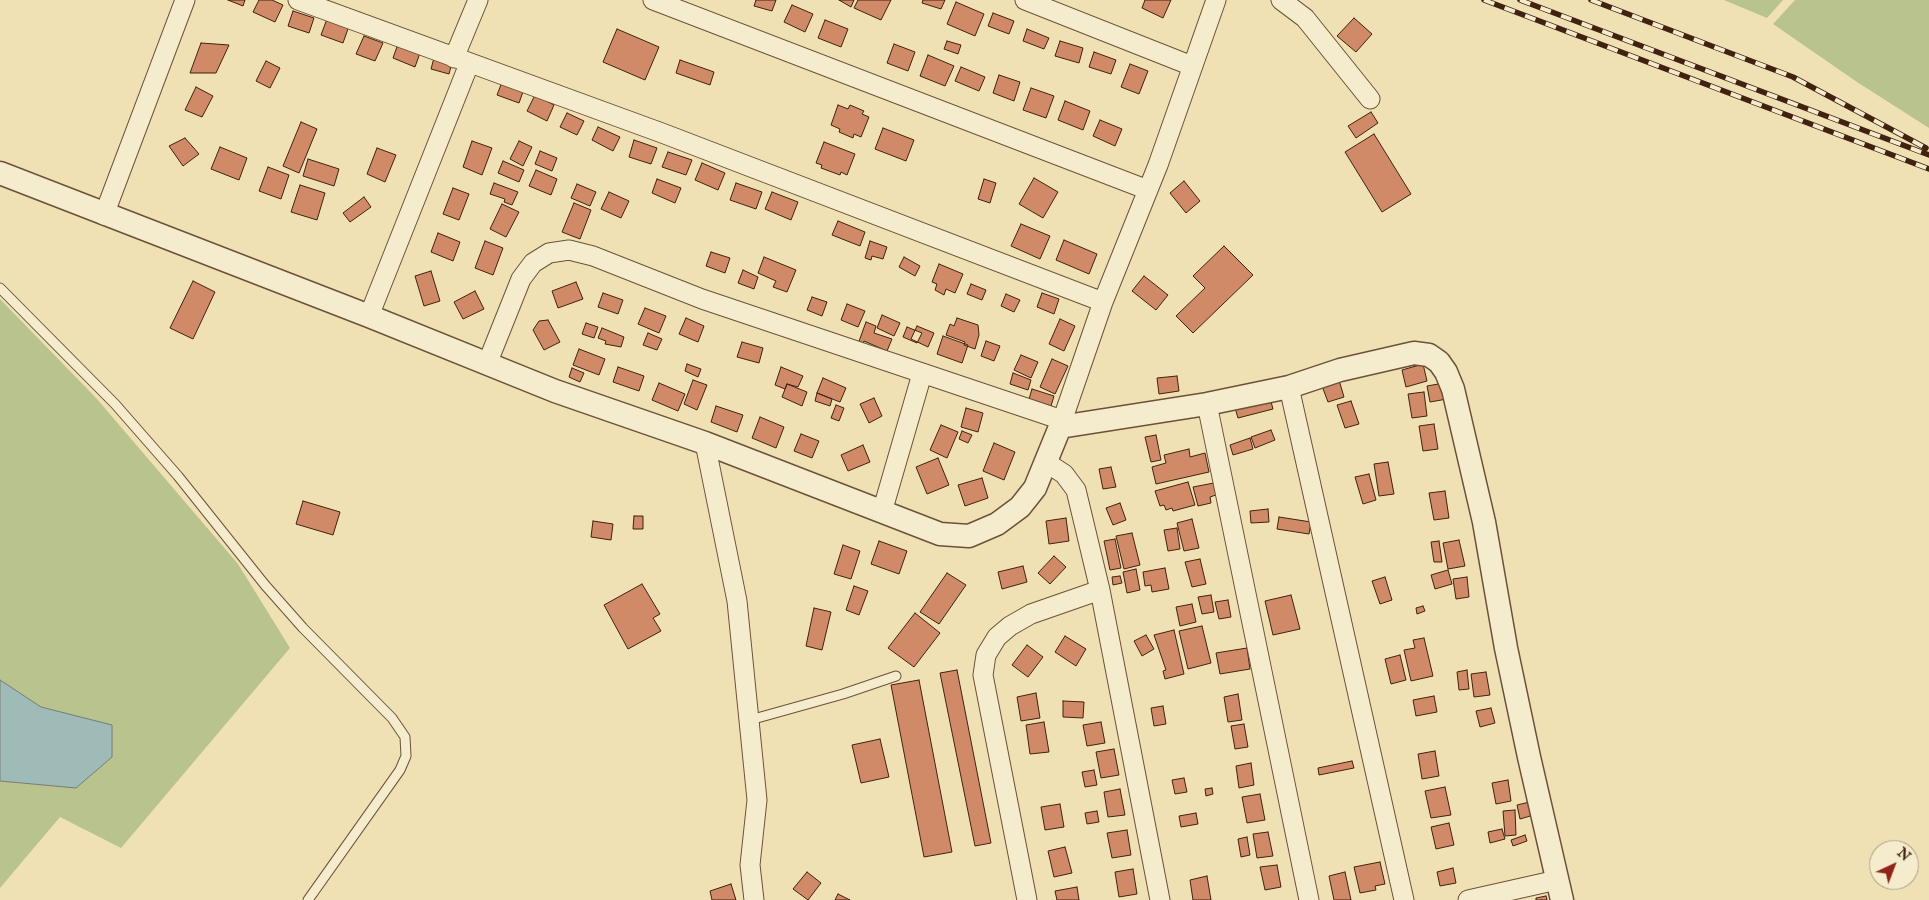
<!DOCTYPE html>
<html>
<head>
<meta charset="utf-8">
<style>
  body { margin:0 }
  #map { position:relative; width:1929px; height:900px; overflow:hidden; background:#efe1b4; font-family:"IM FELL English",serif }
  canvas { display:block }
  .north { position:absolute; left:1869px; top:840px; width:50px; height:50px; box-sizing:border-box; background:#f5ecce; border:1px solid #ad9b82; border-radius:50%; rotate:43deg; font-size:14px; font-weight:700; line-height:20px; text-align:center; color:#41210f }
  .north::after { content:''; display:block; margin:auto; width:18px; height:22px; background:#8f2418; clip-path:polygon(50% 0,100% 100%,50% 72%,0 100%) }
</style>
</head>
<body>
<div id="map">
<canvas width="1929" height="900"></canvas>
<div class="north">N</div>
</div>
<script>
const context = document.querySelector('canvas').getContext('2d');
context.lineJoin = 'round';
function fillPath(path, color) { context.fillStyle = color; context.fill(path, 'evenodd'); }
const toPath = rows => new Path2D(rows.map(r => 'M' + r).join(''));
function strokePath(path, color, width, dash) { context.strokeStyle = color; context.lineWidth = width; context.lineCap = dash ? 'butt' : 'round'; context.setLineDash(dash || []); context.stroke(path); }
fillPath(toPath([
  [1724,0,1783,0,1767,18],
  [1795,0,1929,0,1929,128,1857,82,1773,24],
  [0,299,97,399,238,564,290,648,121,848,60,817,0,888]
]), '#b9c38d');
const water = toPath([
  [0,680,41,707,112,725,112,757,76,788,0,781,0,680]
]);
fillPath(water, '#9ebbb7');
strokePath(water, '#797d74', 1);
const building = toPath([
  [228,0,245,0,243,6,228,0],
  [259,0,272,0,283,5,275,22,253,12,259,0],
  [756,0,776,0,772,11,754,6,756,0],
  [839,0,854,0,851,7,839,0],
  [858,0,891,0,881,20,854,8,858,0],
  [923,0,945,0,941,9,922,3,923,0],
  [1145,0,1171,0,1163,18,1142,8,1145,0],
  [956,2,984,14,975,36,947,24,956,2],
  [792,5,813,14,805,32,784,22,792,5],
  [293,11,314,18,309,33,288,26,293,11],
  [993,13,1014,21,1009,34,988,26,993,13],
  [1354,18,1372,34,1356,52,1337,36,1354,18],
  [327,19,349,26,343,43,321,35,327,19],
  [825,20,848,29,841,47,818,38,825,20],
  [617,29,659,47,645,80,603,62,617,29],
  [1027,29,1049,38,1044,49,1023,41,1027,29],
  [364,36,383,43,375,61,356,54,364,36],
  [947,41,961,45,958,54,944,49,947,41],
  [1060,41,1083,48,1079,63,1055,56,1060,41],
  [201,43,229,45,216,73,190,73,201,43],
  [398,44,420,53,415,67,393,58,398,44],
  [894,44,915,52,908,71,887,63,894,44],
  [1094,52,1116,60,1111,74,1089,67,1094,52],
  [435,54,453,59,449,74,431,69,435,54],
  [928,55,954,66,945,86,920,76,928,55],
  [680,60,714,72,710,85,676,73,680,60],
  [266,61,280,68,270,88,256,81,266,61],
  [1130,64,1148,71,1139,94,1121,87,1130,64],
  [961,67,985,77,979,91,955,81,961,67],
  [999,75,1020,82,1014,101,993,93,999,75],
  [502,82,524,89,519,103,497,95,502,82],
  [196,87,213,96,202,117,185,110,196,87],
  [1031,88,1054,96,1046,118,1023,110,1031,88],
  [535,95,554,105,547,121,527,111,535,95],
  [1065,101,1090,111,1083,130,1058,120,1065,101],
  [838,105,848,109,850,105,864,111,862,114,869,117,861,137,854,134,853,138,839,132,840,129,831,125,838,105],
  [1371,112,1378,123,1356,138,1348,126,1371,112],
  [567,113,584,121,577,135,560,127,567,113],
  [1100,120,1122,129,1115,146,1093,136,1100,120],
  [301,122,317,129,299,173,283,166,301,122],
  [598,127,620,137,613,151,592,140,598,127],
  [883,128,914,140,906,161,875,149,883,128],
  [1374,134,1411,194,1382,212,1345,152,1374,134],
  [185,138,199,154,183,166,169,146,185,138],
  [634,140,657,148,651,164,629,157,634,140],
  [472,141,492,148,482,175,463,167,472,141],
  [519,141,532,147,523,166,510,159,519,141],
  [824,142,855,154,847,175,841,172,840,175,821,168,822,165,816,163,824,142],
  [220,147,247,158,239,180,211,169,220,147],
  [377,148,396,155,385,182,367,174,377,148],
  [540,151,557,158,552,171,535,164,540,151],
  [668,152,692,160,686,175,662,167,668,152],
  [308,159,339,169,334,186,303,176,308,159],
  [503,161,524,170,519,182,498,173,503,161],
  [702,163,725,173,718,190,695,180,702,163],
  [268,167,289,175,281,199,259,191,268,167],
  [536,170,557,179,551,195,529,186,536,170],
  [1034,178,1058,192,1043,218,1019,204,1034,178],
  [657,179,681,188,675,203,652,193,657,179],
  [984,179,996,183,990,203,978,199,984,179],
  [1184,181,1200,201,1186,213,1170,193,1184,181],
  [494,183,518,192,512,205,504,202,505,199,490,194,494,183],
  [736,183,762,192,756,209,730,200,736,183],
  [577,184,596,192,590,206,571,198,577,184],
  [300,185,325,193,317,220,291,212,300,185],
  [453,188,469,194,459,220,443,214,453,188],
  [609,192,629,201,621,218,601,209,609,192],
  [772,192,798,202,791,220,765,209,772,192],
  [364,197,371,207,350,222,343,213,364,197],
  [574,203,591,210,580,239,562,232,574,203],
  [502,204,519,212,506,237,490,229,502,204],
  [838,221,865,232,860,246,832,235,838,221],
  [1021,224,1050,236,1040,259,1011,246,1021,224],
  [438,233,460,242,453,261,431,252,438,233],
  [1064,240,1097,254,1089,274,1056,260,1064,240],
  [485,241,503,248,493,275,475,268,485,241],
  [870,241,887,247,883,259,872,256,871,260,865,258,870,241],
  [1224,246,1253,275,1193,333,1176,316,1205,288,1193,276,1224,246],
  [711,252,730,258,725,273,706,266,711,252],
  [764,257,796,270,787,292,773,287,776,281,758,273,764,257],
  [904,257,920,266,915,276,899,267,904,257],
  [939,264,963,274,955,293,946,289,944,295,935,290,937,284,932,282,939,264],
  [743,270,758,277,754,289,738,283,743,270],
  [431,271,440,301,424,306,415,276,431,271],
  [1144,276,1168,295,1156,310,1132,291,1144,276],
  [193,281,215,292,193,339,170,328,193,281],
  [576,282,583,299,558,308,552,291,576,282],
  [971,284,986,290,982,300,967,294,971,284],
  [475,291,484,309,463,319,454,302,475,291],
  [603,293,623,300,618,314,598,307,603,293],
  [1042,293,1059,299,1054,314,1037,307,1042,293],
  [1006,294,1020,300,1014,312,1001,306,1006,294],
  [812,297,827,302,822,316,807,310,812,297],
  [847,304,865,311,858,327,841,320,847,304],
  [645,308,666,316,659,333,638,324,645,308],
  [882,315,900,323,894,336,877,328,882,315],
  [686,318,704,326,698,342,679,334,686,318],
  [957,318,978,325,979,335,975,349,964,345,965,342,946,335,950,324,954,326,957,318],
  [1060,319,1075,326,1064,351,1049,344,1060,319],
  [548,320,560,342,544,350,533,330,539,321,548,320],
  [866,322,876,326,874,333,892,339,887,351,864,341,862,346,858,344,866,322],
  [586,323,598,327,594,338,582,334,586,323],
  [917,326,934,333,928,347,911,339,917,326],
  [907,327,922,333,917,343,903,337,907,327],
  [602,328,624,337,621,347,605,344,606,341,598,338,602,328],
  [648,333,662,339,657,350,643,345,648,333],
  [943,336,968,345,962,363,937,354,943,336],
  [986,341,1000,346,994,361,981,356,986,341],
  [742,342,763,348,759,363,737,357,742,342],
  [579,349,605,359,599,375,573,365,579,349],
  [1021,355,1038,362,1031,378,1014,370,1021,355],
  [1052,359,1068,366,1055,394,1040,387,1052,359],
  [687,364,701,369,698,377,685,371,687,364],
  [1423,364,1427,381,1406,387,1402,370,1423,364],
  [618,367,644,376,639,391,613,382,618,367],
  [781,367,803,376,798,387,787,384,785,389,775,385,781,367],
  [572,368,584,373,580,382,569,377,572,368],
  [1013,373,1031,380,1028,390,1010,384,1013,373],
  [1177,376,1179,391,1159,394,1157,378,1177,376],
  [823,378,846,388,840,402,817,393,823,378],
  [693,380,707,385,697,410,684,404,693,380],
  [1339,380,1344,397,1328,402,1322,386,1339,380],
  [659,383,685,394,678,411,652,400,659,383],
  [1444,383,1447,399,1430,402,1427,386,1444,383],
  [787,384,807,392,802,406,782,397,787,384],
  [1032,389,1054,396,1051,406,1029,399,1032,389],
  [1424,392,1427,416,1412,418,1408,394,1424,392],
  [817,393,832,399,830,406,815,401,817,393],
  [874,398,882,416,869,423,860,404,874,398],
  [1270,398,1273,409,1238,418,1235,408,1270,398],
  [1351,401,1359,424,1345,428,1337,405,1351,401],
  [836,405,844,408,839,421,831,418,836,405],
  [716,406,743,415,737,432,711,422,716,406],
  [966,408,983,413,978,432,961,427,966,408],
  [760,417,784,427,776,448,752,438,760,417],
  [1434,424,1438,449,1423,451,1419,426,1434,424],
  [941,425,958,432,947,458,930,450,941,425],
  [1271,430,1275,440,1255,448,1251,437,1271,430],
  [962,431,972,435,968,443,959,439,962,431],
  [801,434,819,441,812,458,794,451,801,434],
  [1156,435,1161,460,1151,462,1145,437,1156,435],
  [1250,438,1253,449,1233,455,1230,445,1250,438],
  [994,443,1015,452,1004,480,983,471,994,443],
  [863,445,870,462,848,471,841,455,863,445],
  [1189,449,1190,457,1205,453,1209,472,1156,484,1152,467,1166,463,1164,455,1189,449],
  [938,458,949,485,927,494,916,467,938,458],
  [1388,462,1394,494,1379,496,1374,464,1388,462],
  [1111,467,1116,487,1103,489,1099,469,1111,467],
  [1369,474,1376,500,1363,504,1355,477,1369,474],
  [982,478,988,498,965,506,958,485,982,478],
  [1188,482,1195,505,1173,511,1172,508,1166,510,1164,505,1160,506,1155,491,1188,482],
  [1214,483,1216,495,1210,497,1211,503,1198,506,1193,487,1214,483],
  [1445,491,1449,518,1434,520,1429,493,1445,491],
  [303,501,340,512,333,535,296,524,303,501],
  [1120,503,1126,520,1113,525,1106,508,1120,503],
  [1268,509,1269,522,1251,523,1250,511,1268,509],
  [634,516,643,516,643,529,633,529,634,516],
  [1279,517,1311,522,1309,534,1277,529,1279,517],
  [1066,518,1069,541,1049,544,1046,521,1066,518],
  [1192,519,1199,548,1184,551,1177,523,1192,519],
  [593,521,613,524,611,540,591,537,593,521],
  [1177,528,1180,549,1168,551,1164,530,1177,528],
  [1132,533,1140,565,1124,569,1116,536,1132,533],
  [1115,539,1121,568,1110,570,1104,541,1115,539],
  [1459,540,1465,566,1448,569,1443,543,1459,540],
  [879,541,907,551,899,574,871,564,879,541],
  [1439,541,1442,562,1434,562,1431,542,1439,541],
  [843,545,860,551,851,579,834,574,843,545],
  [1054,556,1066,567,1050,584,1038,573,1054,556],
  [1200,559,1206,584,1192,587,1185,562,1200,559],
  [1023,566,1027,582,1002,589,998,572,1023,566],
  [1165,568,1169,589,1152,592,1151,585,1145,586,1143,572,1165,568],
  [1136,569,1140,590,1127,593,1123,572,1136,569],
  [1448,570,1452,584,1435,589,1431,575,1448,570],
  [947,573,966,585,939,624,920,612,947,573],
  [1120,576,1122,583,1113,585,1112,577,1120,576],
  [1385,577,1392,600,1380,604,1372,581,1385,577],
  [1467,577,1469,597,1456,599,1453,579,1467,577],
  [642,584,660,614,653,618,661,631,628,649,604,605,642,584],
  [854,586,868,591,859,615,846,610,854,586],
  [1211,595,1214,612,1202,614,1198,597,1211,595],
  [1291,595,1300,629,1273,635,1265,601,1291,595],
  [1228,600,1231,617,1219,619,1215,602,1228,600],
  [1192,604,1196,622,1180,626,1176,607,1192,604],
  [1423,606,1425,611,1417,614,1416,608,1423,606],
  [814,608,831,612,822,650,806,646,814,608],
  [915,613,940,633,914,667,888,648,915,613],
  [1202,626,1211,663,1188,669,1179,631,1202,626],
  [1174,630,1184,674,1165,679,1163,671,1166,670,1154,635,1174,630],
  [1146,635,1154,649,1142,656,1134,641,1146,635],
  [1065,636,1086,649,1076,666,1055,652,1065,636],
  [1424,638,1433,676,1411,681,1404,650,1415,648,1413,640,1424,638],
  [1027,645,1043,657,1028,677,1012,665,1027,645],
  [1247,648,1250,669,1220,674,1216,653,1247,648],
  [1400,655,1406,680,1391,684,1385,659,1400,655],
  [957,670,991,843,975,846,940,673,957,670],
  [1467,670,1469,689,1459,690,1457,672,1467,670],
  [1486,672,1490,695,1474,697,1471,674,1486,672],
  [919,680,952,852,924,857,891,685,919,680],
  [1036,693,1040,718,1021,721,1017,697,1036,693],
  [1238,694,1242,720,1228,722,1224,697,1238,694],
  [1434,696,1437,712,1416,716,1413,700,1434,696],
  [1063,701,1084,702,1083,718,1063,717,1063,701],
  [1163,706,1166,724,1154,726,1151,708,1163,706],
  [1491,708,1495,723,1480,727,1476,711,1491,708],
  [1044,722,1049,752,1030,754,1026,725,1044,722],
  [1101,722,1105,743,1087,746,1083,725,1101,722],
  [1244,724,1248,747,1235,749,1231,726,1244,724],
  [880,739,889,777,861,783,852,745,880,739],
  [1114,749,1119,775,1101,778,1096,752,1114,749],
  [1435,751,1439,776,1422,779,1418,754,1435,751],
  [1352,761,1354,768,1319,775,1318,768,1352,761],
  [1251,763,1254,785,1239,788,1236,766,1251,763],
  [1094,770,1097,785,1085,787,1082,772,1094,770],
  [1184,778,1187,792,1175,794,1172,780,1184,778],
  [1508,780,1511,801,1496,804,1492,783,1508,780],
  [1445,787,1451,815,1431,818,1425,791,1445,787],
  [1212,788,1213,794,1206,796,1205,789,1212,788],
  [1120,789,1125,815,1108,817,1104,792,1120,789],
  [1260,794,1265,820,1247,823,1242,797,1260,794],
  [1534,801,1537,814,1520,819,1517,805,1534,801],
  [1060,804,1064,827,1045,830,1041,807,1060,804],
  [1515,810,1516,835,1505,836,1503,811,1515,810],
  [1097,811,1099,822,1087,824,1085,813,1097,811],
  [1196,813,1198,824,1181,827,1179,816,1196,813],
  [1449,823,1454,845,1436,849,1431,827,1449,823],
  [1502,829,1505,839,1490,843,1488,832,1502,829],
  [1127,830,1131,855,1112,858,1107,833,1127,830],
  [1268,832,1273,856,1257,858,1253,834,1268,832],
  [1525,835,1527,841,1513,846,1511,840,1525,835],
  [1247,837,1250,855,1241,857,1238,839,1247,837],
  [1065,847,1072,873,1054,877,1048,851,1065,847],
  [1380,862,1385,884,1375,886,1376,890,1360,893,1354,867,1380,862],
  [1277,865,1281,887,1265,890,1260,867,1277,865],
  [1453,868,1456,883,1440,886,1437,872,1453,868],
  [1133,869,1137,894,1119,897,1115,872,1133,869],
  [807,872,821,883,808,900,793,889,807,872],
  [1345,872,1351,900,1334,900,1329,876,1345,872],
  [1207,876,1211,900,1193,900,1190,880,1207,876],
  [731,884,736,900,712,900,710,891,731,884],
  [1077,887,1079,900,1057,900,1055,891,1077,887],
  [838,894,850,900,835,900,838,894],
  [1546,896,1547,900,1536,900,1536,898,1546,896]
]);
fillPath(building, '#d08a68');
strokePath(building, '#41210f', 1);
const service = toPath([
  [0,288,115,404,178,476,265,585,303,628,392,718,405,737,406,756,400,770,308,900],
  [750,720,843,694,896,676]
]);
const minor = toPath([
  [298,0,662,133,1103,302],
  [653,0,1148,190],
  [1025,0,1192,66],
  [1281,0,1305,18,1370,99],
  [454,58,478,0],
  [104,215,185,0],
  [369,316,469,64],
  [487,364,521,279,533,263,549,253,569,250,593,256,702,299,1062,420],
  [1289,387,1404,900],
  [1207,404,1309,900],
  [1060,427,1103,302,1158,165,1216,0],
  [705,443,737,601,757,800,750,865,754,900],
  [1047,463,1064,474,1076,490,1100,590,1160,900],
  [882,512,922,374],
  [1027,900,983,675,986,655,997,637,1010,626,1031,614,1100,590],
  [1468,900,1557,880]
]);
const tertiary = toPath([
  [0,173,369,316,555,391,705,443,940,534,969,536,997,524,1020,507,1035,488,1060,427,1207,404,1289,387,1340,370,1414,353,1429,355,1439,362,1446,372,1453,389,1484,522,1506,648,1529,757,1562,900]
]);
strokePath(service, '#6c5138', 11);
strokePath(minor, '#6c5138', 21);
strokePath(tertiary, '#6c5138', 25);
strokePath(service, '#f5ecce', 9);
strokePath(minor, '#f5ecce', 19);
strokePath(tertiary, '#f5ecce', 22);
const rail = toPath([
  [1484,0,1929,169],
  [1520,0,1929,155],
  [1591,0,1793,77,1926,148]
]);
strokePath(rail, '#41210f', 5.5);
strokePath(rail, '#f5ecce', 4, [11]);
</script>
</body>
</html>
